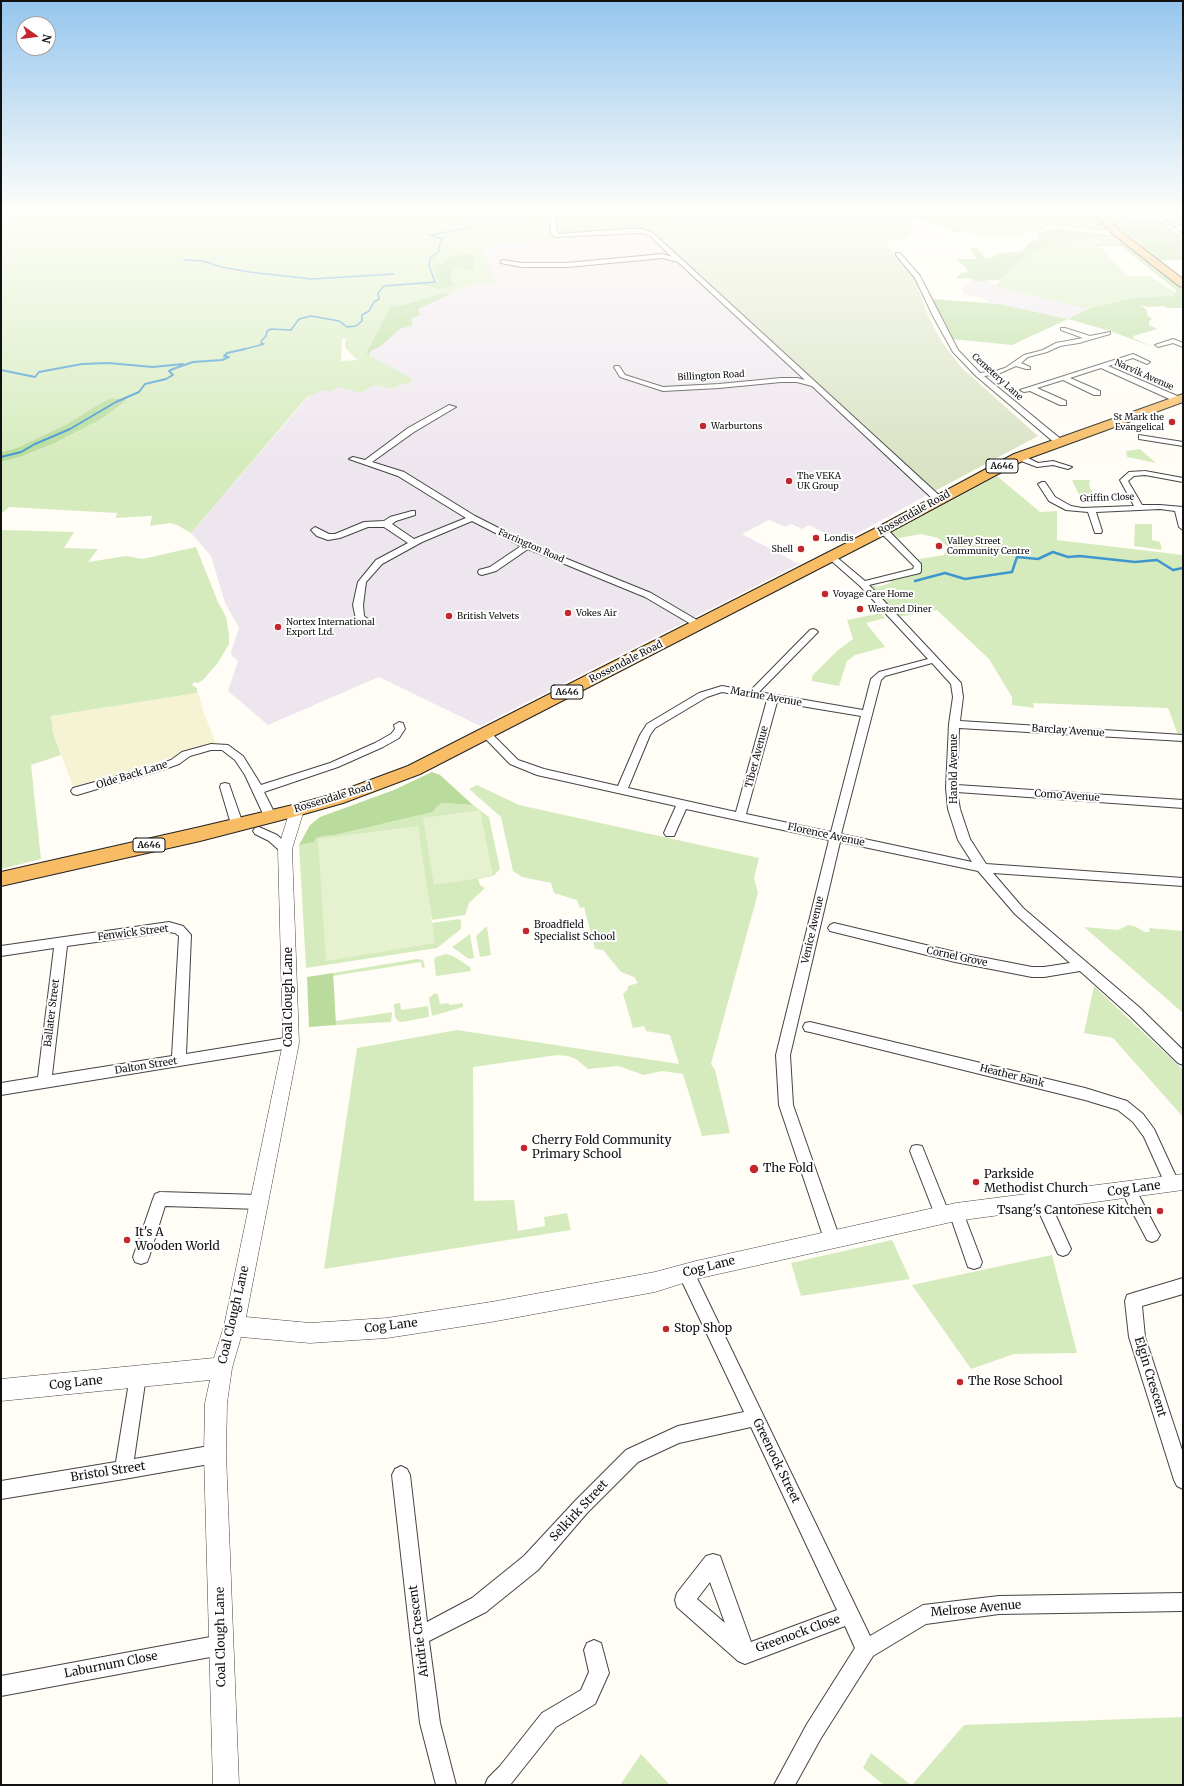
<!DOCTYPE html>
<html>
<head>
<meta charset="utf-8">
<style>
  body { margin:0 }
  #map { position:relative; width:1184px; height:1786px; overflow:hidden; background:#fffdf5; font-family:Merriweather,serif }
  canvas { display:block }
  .frame { position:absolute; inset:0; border:2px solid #111; pointer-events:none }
  .north { position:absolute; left:16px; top:16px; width:40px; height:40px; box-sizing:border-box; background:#fff; border:1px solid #a0a0a0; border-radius:50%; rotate:104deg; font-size:11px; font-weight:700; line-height:16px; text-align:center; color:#111 }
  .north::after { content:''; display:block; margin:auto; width:14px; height:18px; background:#c4262e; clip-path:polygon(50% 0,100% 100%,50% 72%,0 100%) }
</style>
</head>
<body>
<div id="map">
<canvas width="1184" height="1786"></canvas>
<div class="frame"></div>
<div class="north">N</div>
</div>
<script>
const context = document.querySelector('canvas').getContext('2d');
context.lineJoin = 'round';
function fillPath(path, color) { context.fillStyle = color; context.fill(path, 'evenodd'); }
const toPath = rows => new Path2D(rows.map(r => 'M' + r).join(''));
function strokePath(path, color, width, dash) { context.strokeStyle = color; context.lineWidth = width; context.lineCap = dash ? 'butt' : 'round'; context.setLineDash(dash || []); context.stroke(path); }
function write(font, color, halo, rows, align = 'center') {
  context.font = font + ' Merriweather,serif'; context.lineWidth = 4; context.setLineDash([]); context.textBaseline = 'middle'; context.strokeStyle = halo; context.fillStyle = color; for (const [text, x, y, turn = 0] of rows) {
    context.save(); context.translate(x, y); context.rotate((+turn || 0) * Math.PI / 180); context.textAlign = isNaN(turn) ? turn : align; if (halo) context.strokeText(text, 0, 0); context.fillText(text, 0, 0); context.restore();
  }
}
fillPath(toPath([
  [622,232,643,232,651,234,931,493,842,542,809,525,802,529,791,524,786,527,769,520,742,534,799,564,480,726,379,677,268,725,228,691,238,661,232,656,231,652,239,628,225,603,211,556,191,533,321,382,374,385,392,389,400,385,407,384,371,357,370,352,382,345,396,332,404,327,408,327,417,309,472,284,495,283,482,246],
  [973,278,996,284,1001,288,1088,309,1068,319,998,304,988,304,988,300,964,294,961,289]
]), '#eee6ef');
fillPath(toPath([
  [197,693,199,695,203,711,216,743,74,789,53,733,51,716]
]), '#f6f3d4');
fillPath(toPath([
  [1,211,495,211,464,214,465,218,459,224,452,226,470,228,474,223,486,219,509,220,510,223,523,224,551,221,551,232,553,236,559,238,482,246,496,283,472,284,451,294,442,293,404,305,390,307,367,354,411,378,411,382,400,385,392,389,374,385,361,393,338,387,329,392,323,390,307,397,191,533,177,525,170,523,150,526,152,516,116,518,117,513,9,507,1,514,1,462,20,457,55,443,101,419,126,400,112,398,101,403,67,424,19,447,1,452],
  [461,254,471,254,473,272,462,268,457,267,453,269,451,277,454,286,434,289,432,287,415,285,437,283,438,280,431,265,441,264,451,256],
  [347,338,345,342,345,348,358,360,341,361,342,339],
  [928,211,953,211,1007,215,1019,211,1053,211,1048,221,1045,224,1049,227,1016,237,990,237,963,233,960,224,974,221,972,219,938,218,929,214],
  [1082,237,1112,237,1119,239,1123,243,1094,244,1095,246,1099,246,1128,276,1149,276,1175,292,1174,296,1140,297,1088,309,1001,288,996,285,1015,265,1028,255,1055,242,1061,244,1067,244,1064,241,1070,239,1075,240],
  [1140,449,1156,463,1127,457,1126,451],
  [997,476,1040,512,1057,511,1057,540,1183,555,1183,748,1168,708,1033,703,1034,708,1012,705,1012,697,989,659,937,610,899,617,871,589,873,584,877,587,891,583,889,580,922,572,913,560,944,555,947,546,938,538,921,534,899,538,891,533],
  [1072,480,1090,480,1089,486,1094,495,1079,495],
  [1135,524,1152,524,1152,540,1160,542,1162,550,1134,546],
  [1,528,2,530,74,532,64,548,98,549,88,562,126,556,142,559,196,547,218,602,226,617,229,635,229,644,217,664,203,680,198,683,194,682,192,685,197,688,197,693,51,716,53,733,61,755,31,765,41,859,1,869],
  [881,613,885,618,866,623,885,647,855,655,847,661,839,686,812,681,812,676,837,651,853,639,847,620],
  [477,785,519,805,759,858,754,878,758,893,711,1064,715,1070,730,1133,702,1136,683,1074,662,1071,644,1075,618,1066,588,1069,576,1059,568,1056,557,1055,473,1067,474,1201,514,1200,518,1231,545,1226,544,1217,567,1213,571,1230,324,1269,357,1048,457,1030,679,1064,670,1035,646,1031,644,1026,633,1028,623,994,628,989,628,986,638,983,634,977,621,972,603,950,595,949,584,907,580,908,577,900,554,893,551,883,522,877,513,871,501,817,469,789],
  [442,803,473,805,489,817,500,869,493,876,478,879,480,885,485,888,469,903,465,915,432,920,417,826,435,943,432,923,459,919,461,921,461,929,437,948,306,968,299,845,313,842,316,838,323,836,335,835,433,812,437,806],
  [1128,925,1134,926,1145,932,1150,932,1149,928,1183,931,1183,1013,1084,927,1118,930],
  [487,926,491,955,480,957,476,936],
  [470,934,474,958,469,959,452,947],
  [446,954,453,956,470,967,471,971,436,976,434,960,436,957],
  [417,959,423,960,425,967,422,968,421,962,333,976,333,973],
  [1094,986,1183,1070,1183,1117,1113,1038,1084,1033],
  [435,993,438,995,440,1004,449,1003,449,1005,463,1003,463,1007,432,1016,429,998],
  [400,1003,401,1010,428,1006,429,1017,402,1022,398,1021,395,1017,394,1004],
  [392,1012,391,1022,336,1025,336,1021],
  [892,1240,910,1279,801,1296,791,1263],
  [1052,1255,1077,1353,1014,1354,971,1369,912,1285],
  [1183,1717,1183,1785,912,1785,964,1725],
  [871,1753,911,1785,884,1785,863,1768],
  [641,1754,670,1785,620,1785]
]), '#d5ebbd');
fillPath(toPath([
  [495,211,549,211,551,221,523,224,510,223,509,220,486,219,474,223,470,228,464,230,451,231,452,226,459,224,465,219,463,214],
  [555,211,746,211,647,219,636,218,648,231,558,235,556,233],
  [906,211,928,211,929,214,938,218,972,219,975,221,960,224,963,233,953,232,949,229,917,219,908,218],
  [953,211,1019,211,1007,215],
  [1053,211,1095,211,1112,229,1096,231,1067,227,1049,227,1045,224,1048,221],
  [1118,211,1154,211,1162,219,1160,219,1161,220,1138,218,1122,214],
  [1163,211,1183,211,1183,222,1176,222],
  [1109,217,1129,222,1167,225,1183,238,1183,259,1160,261,1115,225],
  [1057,228,1117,236,1183,289,1183,308,1168,308,1164,306,1147,307,1140,305,1146,309,1148,316,1152,319,1149,321,1149,325,1157,329,1133,336,1133,338,1153,347,1110,331,1068,319,1012,345,951,339,932,299,998,304,1068,319,1088,309,1124,300,1141,297,1174,296,1176,290,1121,246,1095,246,1093,244,1122,243,1119,239,1112,237,1082,237,1081,239,1065,240,1068,244,1061,244,1055,242,1028,255,1015,265,1000,280,976,281,968,278,956,279,961,273,967,272,966,268,956,259,976,259,970,248,977,247,985,258,992,258,998,253,1021,252,1029,243,1041,238,1036,234,1046,230],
  [461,254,471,254,474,256,473,272,462,268,457,267,453,269,451,277,452,282,455,285,454,286,437,289,432,287,412,284,437,283,438,280,431,265,441,264,451,256],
  [442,293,451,294,418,309,420,315,411,319,413,325,400,329,382,345,370,352,370,355,366,354,390,307,404,305],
  [112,398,127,400,101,419,55,443,20,457,1,462,1,452,19,447,67,424,101,403],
  [432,772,440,775,473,805,442,803,437,806,433,812,335,835,323,836,316,838,314,842,299,845,310,825,320,817,394,790],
  [333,973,336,1025,309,1027,307,977]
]), '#b9dc9c');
fillPath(toPath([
  [736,211,906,211,912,224,910,235,903,239,885,242,913,275,929,318,942,342,961,367,1038,436,931,493,635,219]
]), '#d9e3c4');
fillPath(toPath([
  [480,810,493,876,434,885,423,818],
  [418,826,435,943,326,961,318,839]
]), '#e6f2cf');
const water = toPath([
  [1104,211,1114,211,1122,216,1140,220,1183,222,1183,226,1118,220,1109,217,1104,211]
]);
fillPath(water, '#b9e0f7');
strokePath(water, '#3f96cf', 1);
strokePath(toPath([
  [537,211,548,212],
  [184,260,203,261,221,267,249,272,312,279,394,274],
  [241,350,264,344,261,343,262,340,266,336,267,331,271,329,291,330,299,319,311,316,339,321,347,327,356,326,362,321,362,315,369,311,374,302,379,299,378,293,384,286,435,282,429,266,430,258,439,252,440,243,443,239,430,235,469,228,472,223,479,220,508,220,519,216,518,213,521,211]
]), '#3f96cf', 1.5);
strokePath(toPath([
  [1,370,35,377,39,372,82,364,108,363,153,367,183,364],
  [1,457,21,452,35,444,70,429,116,402,139,392,145,384,166,379,173,375,169,371,173,369,193,362,222,360,229,357,224,356,227,353,245,349]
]), '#3f96cf', 2);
strokePath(toPath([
  [915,581,945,573,965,579,1012,572,1017,557,1038,559,1053,552,1068,557,1080,556,1135,562,1157,560,1173,570,1183,568]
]), '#3f96cf', 2.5);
const minor = toPath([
  [550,211,555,211,557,233,558,234,626,229,642,229,653,233,941,497,941,501,935,501,812,386,797,382,781,382,719,388,663,391,620,377,614,367,615,366,619,366,625,375,663,387,719,384,781,378,797,378,805,380,678,262,663,258,567,267,522,267,501,263,501,261,503,260,522,263,567,263,663,254,672,257,649,235,641,233,555,237,551,233,550,211],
  [896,253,900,253,920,276,958,350,980,373,995,371,1005,368,1024,355,1043,350,1056,343,1083,338,1061,330,1061,328,1065,328,1090,336,1110,332,1110,334,1079,343,1060,346,1047,352,1028,357,1021,363,1030,367,1030,369,1026,369,1016,366,998,374,984,376,1062,440,1062,444,1056,444,976,376,953,352,934,318,915,278,896,255,896,253],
  [1173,339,1183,343,1183,347,1173,343,1158,347,1155,345,1173,339],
  [1133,354,1150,362,1147,364,1133,358,1108,366,1182,398,1182,402,1176,402,1101,368,1070,378,1100,391,1100,395,1094,395,1063,380,1037,388,1066,401,1066,405,1060,405,1030,391,1024,392,1020,390,1133,354],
  [449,405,456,407,414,432,372,462,404,472,475,516,530,544,651,593,702,623,704,625,702,627,696,627,645,597,528,549,496,571,482,575,479,574,478,572,479,570,490,567,521,546,472,521,422,542,382,564,366,582,363,605,364,616,373,623,368,626,356,619,353,605,358,582,376,560,408,543,384,527,368,527,340,538,328,540,317,536,311,530,315,527,329,534,335,534,364,522,384,521,390,517,412,511,415,511,415,515,396,521,392,524,414,539,466,518,398,476,349,459,353,457,365,460,408,428,449,405],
  [1139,435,1183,442,1183,446,1139,439,1139,435],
  [1016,455,1022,455,1038,463,1053,461,1072,467,1068,469,1053,465,1037,467,1016,459,1016,455],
  [1145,471,1183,478,1183,482,1145,475,1134,476,1128,481,1142,505,1160,505,1183,507,1183,530,1179,527,1175,511,1160,509,1096,512,1102,531,1101,533,1095,533,1088,512,1066,510,1049,501,1038,484,1042,482,1045,482,1055,497,1071,506,1082,508,1134,506,1120,480,1129,472,1145,471],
  [883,527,886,528,921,564,921,571,920,573,869,585,961,683,963,697,960,721,1183,735,1183,741,959,728,957,785,1183,800,1183,808,957,792,960,809,970,839,986,864,1183,878,1183,886,993,873,1023,908,1139,1007,1183,1050,1183,1065,1178,1063,1129,1015,1080,971,1044,977,1032,977,955,962,830,931,828,928,830,925,834,923,955,952,1032,967,1044,967,1070,963,1015,914,978,871,840,842,790,1055,793,1105,840,1239,837,1244,832,1246,827,1244,824,1239,779,1105,776,1055,829,840,686,809,674,836,666,836,664,833,676,806,537,775,510,764,481,734,486,731,490,732,518,760,544,769,618,786,640,735,647,724,699,693,722,686,750,691,810,630,813,629,816,630,818,632,816,634,759,692,863,710,871,679,879,672,928,659,860,586,827,557,831,554,834,555,865,581,913,569,914,566,880,532,880,528,883,527],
  [932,663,951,684,953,697,949,724,946,788,948,809,958,840,972,862,841,834,881,680,885,676,932,663],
  [722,692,767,700,736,812,628,788,650,735,655,728,707,697,722,692],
  [777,702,861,716,831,832,746,814,777,702],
  [399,722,403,723,405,729,399,738,383,747,338,767,264,792,276,816,274,819,270,820,266,819,264,816,245,775,235,760,222,750,211,750,190,756,179,764,165,769,77,795,73,794,71,791,73,788,157,765,171,760,182,752,211,744,228,745,243,756,261,785,330,763,375,743,391,734,395,729,394,725,399,722],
  [225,783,229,784,230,787,243,824,241,827,233,827,231,824,220,787,221,784,225,783],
  [259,827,277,835,289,846,291,849,289,852,281,852,269,841,255,834,253,831,255,828,259,827],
  [169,922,183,926,191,935,186,1054,291,1037,296,1039,298,1043,296,1047,1,1095,1,1083,38,1077,54,948,1,956,1,946,169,922],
  [169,932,175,933,179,936,172,1056,52,1075,67,946,169,932],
  [810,1022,1085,1088,1127,1101,1143,1114,1154,1129,1179,1183,1177,1188,1172,1190,1167,1188,1144,1137,1133,1122,1118,1110,1085,1100,810,1032,805,1031,803,1027,805,1023,810,1022],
  [917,1145,922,1146,924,1151,949,1213,951,1207,956,1205,961,1207,982,1262,980,1267,974,1269,968,1267,950,1215,947,1220,942,1222,937,1220,910,1151,912,1146,917,1145],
  [1128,1182,1133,1184,1157,1230,1160,1235,1157,1240,1152,1242,1147,1240,1123,1194,1121,1189,1123,1184,1128,1182],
  [160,1192,259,1195,264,1197,267,1202,264,1207,259,1209,165,1206,149,1257,147,1262,141,1264,135,1262,133,1257,153,1199,155,1194,160,1192],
  [1042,1194,1047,1196,1071,1249,1068,1254,1063,1256,1058,1254,1034,1201,1037,1196,1042,1194],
  [686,1265,692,1268,870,1636,923,1605,999,1596,1183,1593,1183,1611,999,1614,926,1624,873,1656,821,1738,795,1785,774,1785,807,1724,855,1648,845,1626,745,1664,738,1661,677,1607,675,1600,677,1593,706,1556,713,1554,720,1556,751,1642,837,1610,751,1427,679,1443,638,1462,587,1513,538,1570,486,1612,429,1641,440,1723,456,1785,436,1785,420,1723,392,1475,395,1469,401,1466,407,1469,410,1475,427,1622,472,1598,524,1556,575,1501,626,1450,678,1426,744,1412,678,1273,680,1268,686,1265],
  [710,1582,725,1623,697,1599,710,1582],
  [1183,1278,1183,1294,1142,1306,1145,1337,1183,1453,1183,1489,1177,1486,1174,1480,1129,1337,1125,1301,1127,1295,1133,1293,1183,1278],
  [138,1368,144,1370,146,1376,134,1459,215,1445,221,1448,224,1454,221,1460,215,1463,124,1479,1,1499,1,1481,116,1462,130,1376,132,1370,138,1368],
  [221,1635,228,1638,231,1645,228,1652,221,1655,1,1696,1,1676,221,1635],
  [594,1640,601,1643,609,1673,595,1704,556,1727,510,1785,485,1785,488,1778,500,1766,542,1713,581,1690,589,1672,584,1650,587,1643,594,1640]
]);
const tertiary = toPath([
  [297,805,302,807,304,810,292,849,299,1043,246,1317,310,1323,387,1318,491,1302,655,1272,696,1261,956,1203,1183,1174,1183,1190,956,1221,696,1279,655,1292,491,1322,387,1338,310,1343,241,1337,232,1368,227,1403,226,1454,239,1785,213,1785,204,1454,205,1403,210,1380,1,1401,1,1379,214,1358,224,1326,283,1043,278,849,290,810,292,807,297,805]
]);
const trunk = toPath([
  [1095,211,1103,211,1106,216,1120,231,1183,279,1183,287,1179,286,1114,235,1099,219,1095,211],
  [1183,394,1183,402,1024,460,888,533,420,774,343,803,297,816,200,841,1,886,1,872,200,827,297,804,330,795,408,766,878,527,1014,454,1183,394]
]);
strokePath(minor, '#444', 2);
strokePath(tertiary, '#444', 1);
strokePath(trunk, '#222', 2);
fillPath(minor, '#fff');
fillPath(tertiary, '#fff');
fillPath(trunk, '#f7bc64');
const rail = toPath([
  [1155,211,1183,234]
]);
strokePath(rail, '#c4262e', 2);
strokePath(rail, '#fff', 1.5, [4.5]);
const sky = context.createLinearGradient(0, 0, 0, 461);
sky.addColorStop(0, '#95c6ee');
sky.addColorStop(0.46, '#fffefa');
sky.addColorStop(1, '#fffefa00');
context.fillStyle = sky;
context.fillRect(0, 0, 1184, 461);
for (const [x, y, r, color] of [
  [1172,422,4,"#c4262e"],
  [703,426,4,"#c4262e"],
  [789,481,4,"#c4262e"],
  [816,538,4,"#c4262e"],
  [939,546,4,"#c4262e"],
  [801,549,4,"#c4262e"],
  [825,594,4,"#c4262e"],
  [860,609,4,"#c4262e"],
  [568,613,4,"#c4262e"],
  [449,616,4,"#c4262e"],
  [278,627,4,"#c4262e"],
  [526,931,4,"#c4262e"],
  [524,1148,4,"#c4262e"],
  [754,1169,5,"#c4262e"],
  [976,1182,4,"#c4262e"],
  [1160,1211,4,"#c4262e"],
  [127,1240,4,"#c4262e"],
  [666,1329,4,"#c4262e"],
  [960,1382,4,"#c4262e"]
]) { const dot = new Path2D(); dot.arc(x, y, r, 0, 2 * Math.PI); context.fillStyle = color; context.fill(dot); strokePath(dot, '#fff', 1.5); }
write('9px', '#111', '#fff', [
  ["Narvik Avenue",1144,375,24],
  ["Billington Road",711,376,-3],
  ["Cemetery Lane",997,377,42],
  ["Griffin Close",1107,498,-2],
  ["Farrington Road",531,546,24]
]);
write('9px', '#111', '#fff', [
  ["St Mark the",1164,417,"right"],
  ["Evangelical",1164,427,"right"],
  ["Warburtons",711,426],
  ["The VEKA",797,476],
  ["UK Group",797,486],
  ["Londis",824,538],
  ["Valley Street",947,541],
  ["Community Centre",947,551],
  ["Shell",793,549,"right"],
  ["Voyage Care Home",833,594],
  ["Westend Diner",868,609],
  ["Vokes Air",576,613],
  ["British Velvets",457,616],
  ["Nortex International",286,622],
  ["Export Ltd.",286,632]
], 'left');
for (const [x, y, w] of [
  [1002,466,32],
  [567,692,32],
  [149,845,32]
]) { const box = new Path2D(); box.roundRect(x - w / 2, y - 7, w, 14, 3); context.fillStyle = '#fff'; context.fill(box); strokePath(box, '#111', 1); }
write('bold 9px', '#111', null, [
  ["A646",1002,466],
  ["A646",567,692],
  ["A646",149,845]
]);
write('10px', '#111', '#fff', [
  ["Rossendale Road",914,513,-29],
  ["Rossendale Road",626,662,-27],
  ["Marine Avenue",766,697,10],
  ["Barclay Avenue",1068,731,4],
  ["Tiber Avenue",757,757,-75],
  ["Harold Avenue",954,769,-90],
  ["Olde Back Lane",132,775,-17],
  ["Como Avenue",1067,796,4],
  ["Rossendale Road",333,798,-17],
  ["Florence Avenue",826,835,12],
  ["Venice Avenue",813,930,-77],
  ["Fenwick Street",133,933,-7],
  ["Cornel Grove",957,957,12],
  ["Ballater Street",52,1013,-83],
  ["Dalton Street",146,1066,-9],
  ["Heather Bank",1012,1076,14]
]);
write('10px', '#111', '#fff', [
  ["Broadfield",534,925],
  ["Specialist School",534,937]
], 'left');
write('12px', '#111', '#fff', [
  ["Coal Clough Lane",289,997,-90],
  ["Cog Lane",1134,1189,-8],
  ["Cog Lane",709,1267,-14],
  ["Coal Clough Lane",234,1315,-77],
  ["Cog Lane",391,1326,-7],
  ["Elgin Crescent",1150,1377,73],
  ["Cog Lane",76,1383,-6],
  ["Greenock Street",776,1461,64],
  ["Bristol Street",108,1472,-9],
  ["Selkirk Street",579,1511,-47],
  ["Melrose Avenue",976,1609,-5],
  ["Airdrie Crescent",419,1631,-97],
  ["Greenock Close",798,1634,-20],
  ["Coal Clough Lane",221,1637,-91],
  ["Laburnum Close",111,1665,-11]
]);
write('12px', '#111', '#fff', [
  ["Cherry Fold Community",532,1141],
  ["Primary School",532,1155],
  ["The Fold",763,1169],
  ["Parkside",984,1175],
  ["Methodist Church",984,1189],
  ["Tsang's Cantonese Kitchen",1152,1211,"right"],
  ["It's A",135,1233],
  ["Wooden World",135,1247],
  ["Stop Shop",674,1329],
  ["The Rose School",968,1382]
], 'left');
</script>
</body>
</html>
